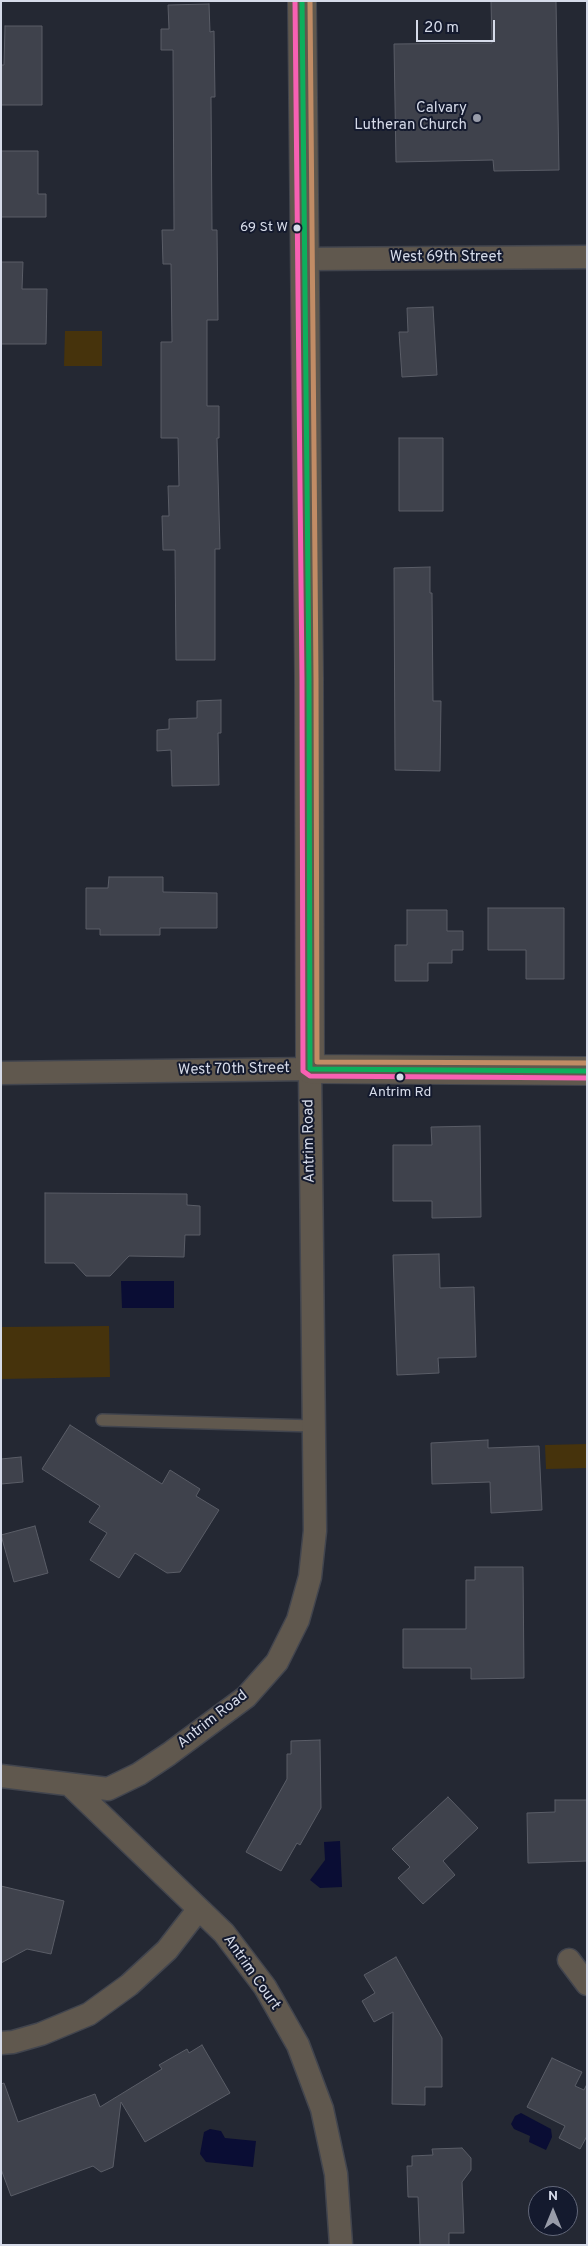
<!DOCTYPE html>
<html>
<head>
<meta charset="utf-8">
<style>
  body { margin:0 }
  #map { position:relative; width:588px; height:2246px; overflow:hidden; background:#242833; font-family:Overpass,sans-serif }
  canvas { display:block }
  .frame { position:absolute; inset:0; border:2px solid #d6dbe9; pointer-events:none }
  .north { position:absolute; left:528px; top:2186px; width:50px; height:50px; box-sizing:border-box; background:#141a2e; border:1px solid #626779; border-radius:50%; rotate:0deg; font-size:14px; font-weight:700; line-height:20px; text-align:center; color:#d6dbe9 }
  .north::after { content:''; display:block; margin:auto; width:18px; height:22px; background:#989ca9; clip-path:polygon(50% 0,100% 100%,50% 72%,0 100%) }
  .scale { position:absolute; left:416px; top:20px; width:79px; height:22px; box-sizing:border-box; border:2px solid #d6dbe9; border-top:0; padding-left:6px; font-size:15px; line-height:18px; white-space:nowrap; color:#d6dbe9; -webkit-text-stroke:4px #141a2e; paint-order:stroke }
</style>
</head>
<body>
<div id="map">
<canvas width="588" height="2246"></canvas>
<div class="frame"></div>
<div class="north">N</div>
<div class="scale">20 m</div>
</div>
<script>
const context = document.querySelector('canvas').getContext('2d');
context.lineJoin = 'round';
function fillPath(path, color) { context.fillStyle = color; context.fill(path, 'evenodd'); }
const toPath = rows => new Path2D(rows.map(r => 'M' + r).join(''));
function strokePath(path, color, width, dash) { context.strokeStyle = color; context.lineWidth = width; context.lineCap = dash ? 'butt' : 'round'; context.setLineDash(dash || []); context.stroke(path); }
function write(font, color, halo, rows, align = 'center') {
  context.font = font + ' Overpass,sans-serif'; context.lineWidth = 4; context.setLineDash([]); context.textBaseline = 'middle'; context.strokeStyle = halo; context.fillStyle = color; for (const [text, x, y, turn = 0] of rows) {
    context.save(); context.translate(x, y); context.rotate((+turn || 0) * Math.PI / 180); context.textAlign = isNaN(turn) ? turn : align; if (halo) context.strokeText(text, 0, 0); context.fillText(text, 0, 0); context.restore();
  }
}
fillPath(toPath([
  [65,331,102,331,102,366,64,366],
  [109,1326,110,1377,1,1379,1,1327],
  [587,1444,587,1468,546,1469,545,1445]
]), '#46330c');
fillPath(toPath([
  [121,1281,174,1281,174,1308,122,1308],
  [340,1841,342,1887,320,1888,310,1880,325,1860,324,1842],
  [521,2113,551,2129,552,2137,546,2150,529,2142,530,2136,514,2129,511,2124,515,2116],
  [210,2129,221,2131,225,2138,256,2141,253,2167,206,2162,200,2154,204,2132]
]), '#0a0d34');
const building = toPath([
  [491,1,556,1,559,170,494,171,493,160,396,162,394,44,492,43,491,1],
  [209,4,210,32,214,31,215,97,211,97,212,230,217,230,218,320,207,320,207,406,219,406,219,438,217,438,220,549,215,549,215,660,176,660,175,550,163,550,162,516,169,516,168,486,179,486,178,438,161,438,161,342,172,342,171,264,163,264,162,230,174,230,173,50,161,50,161,29,169,29,168,5,209,4],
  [5,26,42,26,42,105,1,105,1,65,4,65,5,26],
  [1,151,38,151,38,194,46,194,46,217,1,217,1,151],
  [1,262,23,262,22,289,47,289,46,344,1,344,1,262],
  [433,307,437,375,402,377,399,332,408,332,407,308,433,307],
  [399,438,443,438,443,511,399,511,399,438],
  [430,567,430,593,432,593,433,701,441,701,440,771,395,770,394,568,430,567],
  [221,700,221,733,218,733,219,785,172,786,171,750,157,751,157,730,169,729,169,719,197,718,197,701,221,700],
  [109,877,163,877,163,892,217,893,217,928,160,928,160,935,100,935,100,929,86,929,86,888,108,888,109,877],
  [488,908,564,908,564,979,526,979,526,950,488,950,488,908],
  [407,910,447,910,447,931,463,931,463,950,452,950,452,963,428,963,428,981,395,981,395,945,407,945,407,910],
  [480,1126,481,1217,432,1218,432,1201,393,1201,393,1145,432,1145,431,1127,480,1126],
  [45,1193,187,1194,187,1205,200,1206,200,1235,185,1235,184,1257,129,1256,110,1276,86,1276,74,1263,45,1263,45,1193],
  [439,1254,440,1288,474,1287,476,1357,438,1358,439,1373,397,1375,393,1255,439,1254],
  [70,1425,162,1484,170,1470,200,1489,196,1496,219,1510,180,1572,167,1573,135,1553,119,1578,90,1560,107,1533,89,1522,100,1506,42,1469,70,1425],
  [488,1440,488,1448,539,1446,542,1510,491,1513,490,1482,432,1484,431,1443,488,1440],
  [21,1457,23,1482,1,1484,1,1459,21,1457],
  [35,1526,48,1573,14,1582,1,1535,35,1526],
  [475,1567,523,1567,524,1678,471,1679,471,1668,403,1668,403,1629,466,1629,466,1580,475,1580,475,1567],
  [320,1740,321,1808,300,1845,297,1843,281,1871,246,1852,287,1779,287,1754,291,1754,291,1741,320,1740],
  [448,1797,478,1828,443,1861,455,1875,423,1904,398,1878,410,1867,392,1849,448,1797],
  [555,1800,587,1800,587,1861,528,1863,527,1813,555,1812,555,1800],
  [1,1886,64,1901,51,1954,27,1949,1,1963,1,1886],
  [396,1957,442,2038,442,2087,425,2087,425,2105,392,2104,393,2012,374,2022,362,2001,375,1993,364,1975,396,1957],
  [202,2045,230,2093,145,2142,121,2102,113,2167,101,2172,93,2166,11,2196,1,2169,1,2084,4,2083,18,2122,95,2094,100,2107,162,2069,159,2065,187,2049,189,2053,202,2045],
  [552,2058,582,2072,575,2086,584,2090,587,2084,587,2136,580,2149,559,2138,565,2126,527,2107,552,2058],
  [462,2148,471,2158,471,2170,462,2182,464,2233,449,2233,449,2245,420,2245,418,2197,408,2197,407,2166,412,2166,412,2156,433,2155,432,2149,462,2148]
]);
fillPath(building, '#3f424c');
strokePath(building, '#5a5d67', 1);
const service = toPath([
  [102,1420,314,1426]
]);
const minor = toPath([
  [305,259,587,257],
  [1,1073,310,1069,315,1531,310,1577,298,1620,277,1662,246,1697,169,1754,139,1774,108,1789,1,1776],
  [70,1785,224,1933,265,1987,298,2045,322,2109,336,2174,341,2245],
  [569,1960,587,1984],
  [1,2043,13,2042,41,2034,89,2014,129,1985,167,1950,198,1910]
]);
const tertiary = toPath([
  [302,1,309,678,310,1069,587,1071]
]);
strokePath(service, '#42454e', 14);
strokePath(minor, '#42454e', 25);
strokePath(tertiary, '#42454e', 30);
strokePath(service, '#60584e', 11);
strokePath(minor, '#60584e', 22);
strokePath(tertiary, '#60584e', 28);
strokePath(toPath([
  [302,1,309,678,310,1069,587,1071]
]), '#0daf5c', 5);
strokePath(toPath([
  [295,1,302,678,303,1071,310,1076,587,1078]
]), '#f860b3', 5);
strokePath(toPath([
  [310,1,316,678,317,1062,587,1063]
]), '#c18c65', 5);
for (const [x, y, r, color] of [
  [477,118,5,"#989ca9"],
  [297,228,4.5,"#d6dbe9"],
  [400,1077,4.5,"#d6dbe9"]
]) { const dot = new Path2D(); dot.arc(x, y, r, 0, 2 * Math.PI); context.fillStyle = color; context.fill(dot); strokePath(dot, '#141a2e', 2); }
write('14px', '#d6dbe9', '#141a2e', [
  ["69 St W",288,228],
  ["Antrim Rd",400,1093,"center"]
], 'right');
write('15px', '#d6dbe9', '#141a2e', [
  ["Calvary",467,109],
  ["Lutheran Church",467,126]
], 'right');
write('15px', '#d6dbe9', '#141a2e', [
  ["West 69th Street",446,258],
  ["West 70th Street",234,1070,-1],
  ["Antrim Road",310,1141,-91],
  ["Antrim Road",213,1720,-38],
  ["Antrim Court",251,1973,55]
]);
</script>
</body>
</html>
